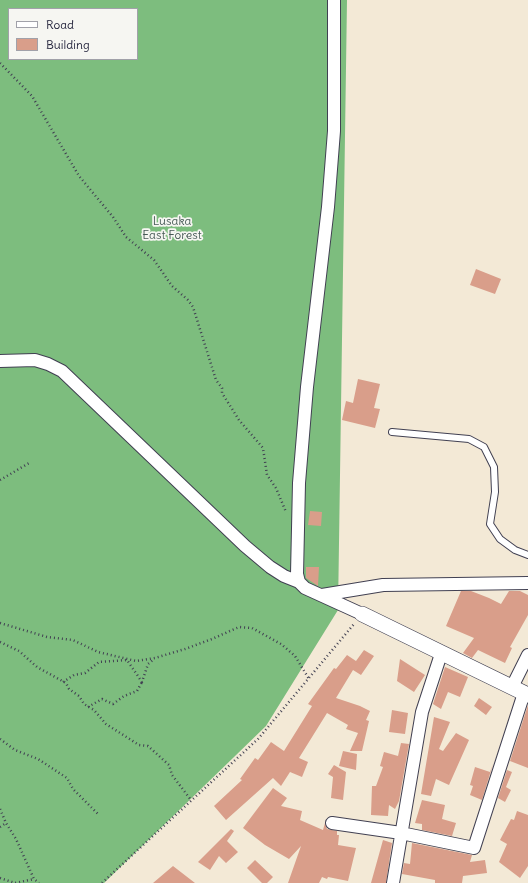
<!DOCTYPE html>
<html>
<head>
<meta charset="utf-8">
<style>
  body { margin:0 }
  #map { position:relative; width:528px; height:883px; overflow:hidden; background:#f3e9d6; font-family:Delius,sans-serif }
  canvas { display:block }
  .legend { position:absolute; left:8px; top:8px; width:130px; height:52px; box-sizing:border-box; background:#f6f6f2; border:1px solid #a1a1a9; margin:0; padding:5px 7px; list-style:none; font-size:12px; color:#22223b }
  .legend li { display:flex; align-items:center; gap:8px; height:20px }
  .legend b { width:20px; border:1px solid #a1a1a9 }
</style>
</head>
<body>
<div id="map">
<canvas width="528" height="883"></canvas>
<ul class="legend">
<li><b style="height:5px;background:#fff"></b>Road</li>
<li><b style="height:11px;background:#d99e8a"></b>Building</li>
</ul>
</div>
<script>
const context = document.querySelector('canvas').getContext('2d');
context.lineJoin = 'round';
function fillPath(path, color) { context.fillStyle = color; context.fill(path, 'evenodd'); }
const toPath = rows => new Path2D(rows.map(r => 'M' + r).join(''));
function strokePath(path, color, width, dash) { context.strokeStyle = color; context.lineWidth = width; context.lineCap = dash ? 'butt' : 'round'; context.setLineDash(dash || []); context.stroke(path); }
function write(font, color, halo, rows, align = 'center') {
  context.font = font + ' Delius,sans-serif'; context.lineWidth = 3.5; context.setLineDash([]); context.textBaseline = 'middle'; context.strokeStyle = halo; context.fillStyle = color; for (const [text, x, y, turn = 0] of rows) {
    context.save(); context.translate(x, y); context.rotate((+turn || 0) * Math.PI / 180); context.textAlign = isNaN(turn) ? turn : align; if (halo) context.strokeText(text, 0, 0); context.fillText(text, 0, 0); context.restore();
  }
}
fillPath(toPath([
  [0,0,347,0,338,610,266,726,104,883,0,883],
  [9,9,137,9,137,59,9,59]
]), '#7dbd7e');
fillPath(toPath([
  [476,269,501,279,495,294,470,285],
  [358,379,380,384,374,408,380,409,375,428,342,420,346,401,353,403],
  [310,511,322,512,321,526,308,525],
  [306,567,319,567,318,586,306,578],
  [461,591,471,591,489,598,501,604,509,591,520,591,528,595,528,615,510,647,512,648,505,663,478,650,472,658,463,653,474,638,446,626],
  [364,650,374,656,361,675,353,670,336,698,360,706,370,711,366,720,369,721,362,751,350,751,358,733,346,729,348,725,327,713,299,758,308,762,302,777,290,772,281,786,273,778,226,820,214,806,242,780,240,779,255,758,258,760,271,742,284,751,312,706,308,704,334,668,336,669,347,655,356,661],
  [400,659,425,675,414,692,397,681],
  [445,667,468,677,460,697,448,692,441,709,433,704],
  [479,698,492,707,486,715,474,706],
  [528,705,528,768,510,761],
  [392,710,408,713,405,734,389,732],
  [434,717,450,722,439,749,443,751,456,733,469,740,449,785,436,779,431,796,421,794],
  [401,743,409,744,399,801,395,809,389,805,388,816,371,815,372,786,376,786,383,767,380,766,384,752,398,756],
  [343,751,357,754,356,770,339,766],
  [493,764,482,800,470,795,473,786,470,785,475,767,490,772],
  [334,765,346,772,343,800,331,798,333,777,328,774],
  [507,770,512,772,506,787,511,790,505,802,498,798],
  [273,788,287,798,281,806,302,811,300,820,323,830,325,823,327,829,337,831,337,835,339,835,338,845,356,848,348,881,328,877,327,879,322,877,319,883,288,883,301,846,289,859,265,845,243,828],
  [422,800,445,805,442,819,456,823,452,836,422,830,422,824,415,823],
  [517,811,528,815,528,866,520,878,499,862,507,844,500,840,511,819,514,820],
  [231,829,234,831,227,841,238,852,226,863,219,856,210,870,198,862],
  [383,840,392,843,386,883,371,883],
  [412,843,472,855,470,862,485,860,487,873,463,876,462,883,435,883,435,880,402,874,404,863,410,864],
  [255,860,273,877,267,883,262,883,247,868],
  [173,866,195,883,153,883]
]), '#d99e8a');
const service = toPath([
  [392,432,469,439,484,447,494,467,495,492,490,524,500,539,515,550,528,555]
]);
const minor = toPath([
  [334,0,334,131,328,207,307,387,299,483,297,574,299,582,305,588,362,614],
  [0,361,35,360,48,364,62,371,245,546,270,567,284,576,299,582],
  [322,595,383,585,528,583],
  [512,687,528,655],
  [332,823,401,833,474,848,524,693],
  [393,883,422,712,441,654]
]);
const tertiary = toPath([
  [362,614,528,695]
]);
strokePath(service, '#414052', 8);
strokePath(minor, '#414052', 14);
strokePath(tertiary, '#414052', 16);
strokePath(toPath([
  [0,63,32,96,79,176,113,217,126,237,154,260,172,286,188,300,193,307,216,380,222,388,222,393,239,420,263,448,267,475,276,488,286,512],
  [0,480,31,462],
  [0,623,47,637,73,640,98,652,136,661,155,658,185,649,212,639,239,627,252,628,281,644,295,656,309,679],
  [0,642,19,651,37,667,66,683,69,689,79,696,84,704,94,710,106,724,139,745,148,746,169,765,172,775,191,800],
  [63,682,74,675,85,673,99,662,127,660,142,682,148,664,154,659],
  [88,707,102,699,113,704,124,696,137,691,142,682],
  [0,739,15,750,38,759,67,778,73,789,99,815],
  [0,809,6,823,16,839,34,879,39,883],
  [0,827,6,823],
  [0,878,15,883,34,879],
  [102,883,258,739,354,624]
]), '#414052', 2.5, [1, 3]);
strokePath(service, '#fff', 6);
strokePath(minor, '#fff', 12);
strokePath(tertiary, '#fff', 15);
write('12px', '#475a56', '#f6f6f2', [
  ["Lusaka",172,222],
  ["East Forest",172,236]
]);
</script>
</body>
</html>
